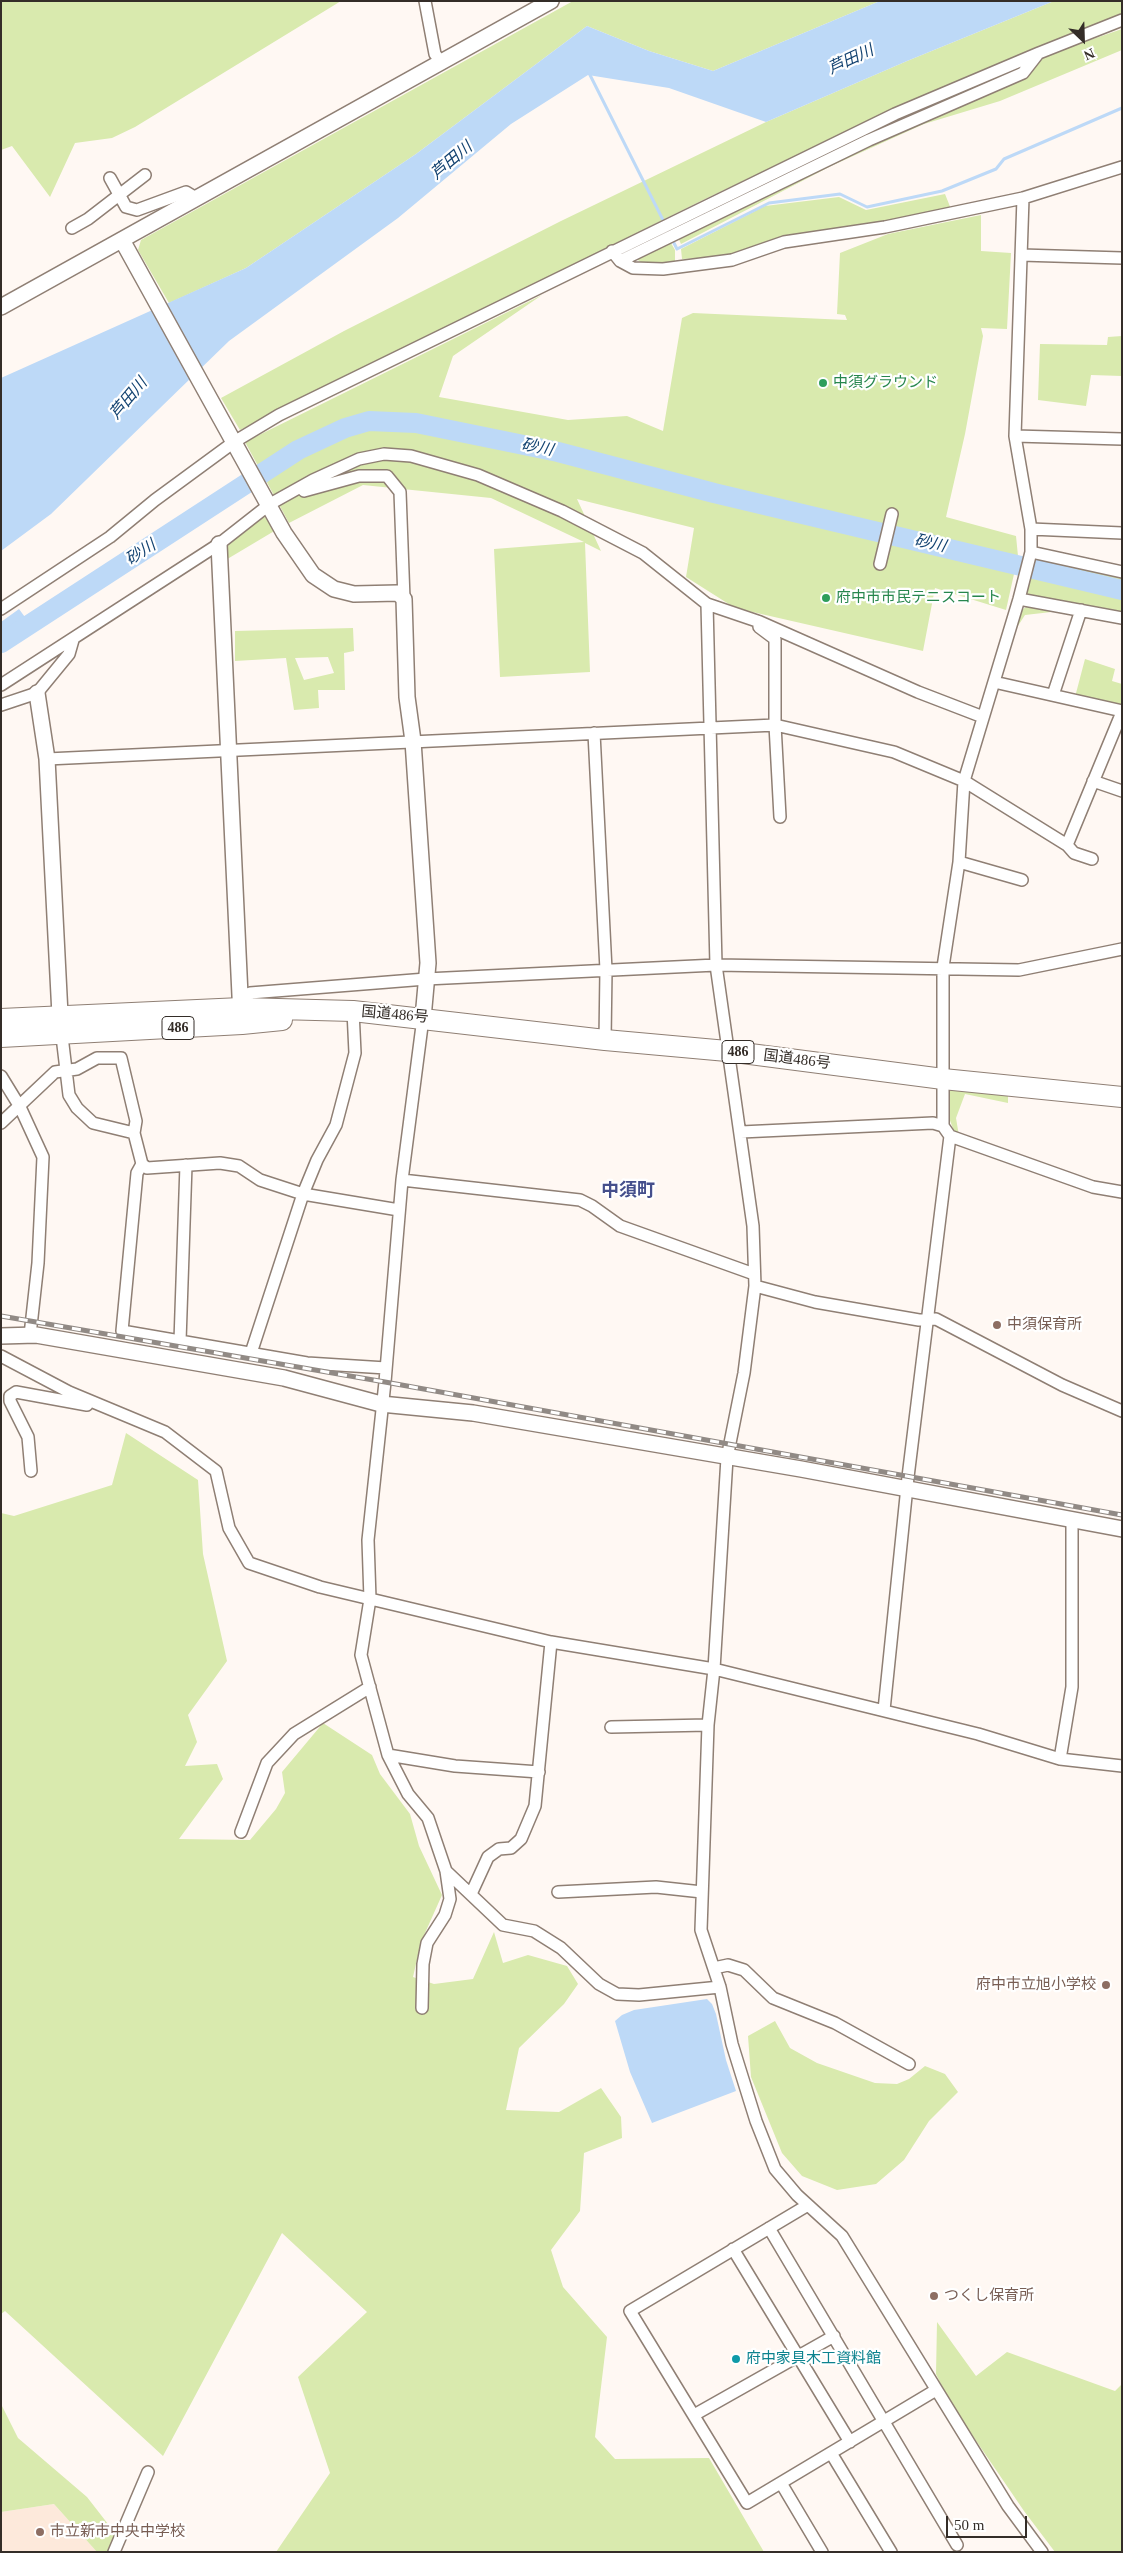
<!DOCTYPE html>
<html>
<head>
<meta charset="utf-8">
<style>
  body { margin:0 }
  #map { position:relative; width:1123px; height:2553px; overflow:hidden; background:#fff8f3; font-family:"Times New Roman",serif }
  canvas { display:block }
  .frame { position:absolute; inset:0; border:2px solid #342d28; pointer-events:none }
  .north { position:absolute; left:1058px; top:15px; width:50px; height:50px; -webkit-text-stroke:4px #fff; paint-order:stroke; rotate:156deg; font-size:14px; font-weight:700; line-height:20px; text-align:center; color:#342d28 }
  .north::after { content:''; display:block; margin:auto; width:18px; height:22px; background:#342d28; clip-path:polygon(50% 0,100% 100%,50% 72%,0 100%) }
  .scale { position:absolute; left:946px; top:2516px; width:81px; height:22px; box-sizing:border-box; border:2px solid #342d28; border-top:0; padding-left:6px; font-size:15px; line-height:18px; white-space:nowrap; color:#342d28; -webkit-text-stroke:4px #fff; paint-order:stroke }
</style>
</head>
<body>
<div id="map">
<canvas width="1123" height="2553"></canvas>
<div class="frame"></div>
<div class="north">N</div>
<div class="scale">50 m</div>
</div>
<script>
const context = document.querySelector('canvas').getContext('2d');
context.lineJoin = 'round';
function fillPath(path, color) { context.fillStyle = color; context.fill(path, 'evenodd'); }
const toPath = rows => new Path2D(rows.map(r => 'M' + r).join(''));
function strokePath(path, color, width, dash) { context.strokeStyle = color; context.lineWidth = width; context.lineCap = dash ? 'butt' : 'round'; context.setLineDash(dash || []); context.stroke(path); }
function write(font, color, halo, rows, align = 'center') {
  context.font = font + ' "Times New Roman","Noto Sans JP",serif'; context.lineWidth = 4.5; context.setLineDash([]); context.textBaseline = 'middle'; context.strokeStyle = halo; context.fillStyle = color; for (const [text, x, y, turn = 0] of rows) {
    context.save(); context.translate(x, y); context.rotate((+turn || 0) * Math.PI / 180); context.textAlign = isNaN(turn) ? turn : align; if (halo) context.strokeText(text, 0, 0); context.fillText(text, 0, 0); context.restore();
  }
}
fillPath(toPath([
  [54,2504,97,2552,1,2552,1,2512]
]), '#fde9db');
fillPath(toPath([
  [1,1,341,1,135,127,112,138,75,143,50,197,12,146,1,150],
  [573,1,880,1,713,71,649,51,587,26,416,154,246,268,169,303,138,250,141,240],
  [1054,1,1122,1,1122,17,1068,36,909,102,703,200,240,430,221,398,344,331,561,221,766,122,907,61],
  [1122,29,1122,50,1000,101,924,124,831,166,681,244,673,227,901,116,1061,50],
  [945,194,951,209,875,225,811,232,728,257,682,259,681,249,765,206,839,197,866,210],
  [981,215,981,251,1011,253,1007,329,981,328,983,336,965,434,946,517,1016,536,1018,556,1006,610,935,588,923,651,735,608,686,577,694,528,577,499,601,551,585,543,590,672,500,677,494,549,584,542,491,498,363,485,289,523,245,442,542,295,453,356,439,397,568,420,627,416,663,431,682,318,693,313,847,320,845,315,837,314,840,253,888,234],
  [664,231,675,250,675,265,644,264,625,252,628,248],
  [1122,336,1122,376,1091,375,1086,406,1038,400,1040,344,1107,345,1108,337],
  [265,517,276,530,224,561,224,556,230,541,258,519],
  [1035,557,1122,578,1122,615,1025,596],
  [1038,606,1060,611,1025,615,1014,632,1019,612,1026,607],
  [353,628,354,651,344,653,345,690,318,690,319,708,294,710,286,658,235,661,235,631],
  [328,657,334,673,304,680,295,658],
  [1085,659,1115,669,1112,681,1122,684,1122,707,1075,697],
  [949,1090,1008,1095,1008,1103,965,1094,956,1118,959,1136,955,1134,948,1115],
  [126,1433,198,1480,203,1554,227,1661,188,1715,197,1742,185,1766,217,1764,223,1779,179,1839,250,1840,276,1809,285,1793,282,1772,323,1723,372,1755,380,1774,410,1814,419,1846,442,1895,421,1942,413,1977,434,1984,473,1979,494,1932,503,1963,528,1955,567,1966,578,1984,564,2004,519,2048,506,2110,559,2112,601,2088,621,2117,622,2138,584,2153,580,2211,551,2250,563,2287,607,2337,595,2437,615,2459,709,2458,764,2552,276,2552,330,2473,298,2377,367,2312,282,2233,163,2456,5,2311,1,2314,1,1513,14,1516,112,1485],
  [775,2021,790,2048,817,2063,875,2083,897,2084,909,2079,925,2066,945,2074,958,2092,929,2121,904,2160,876,2184,837,2190,802,2176,782,2153,751,2077,748,2036],
  [937,2322,976,2376,1007,2352,1115,2391,1122,2384,1122,2552,1055,2552,1024,2511,949,2401,936,2374],
  [1,2404,18,2438,87,2497,115,2533,109,2552,97,2552,54,2504,1,2512]
]), '#d9eaae');
fillPath(toPath([
  [880,1,1054,1,907,61,766,122,669,88,588,75,511,124,398,218,229,341,51,514,1,551,1,378,246,268,416,154,587,26,649,51,713,71],
  [19,609,33,628,1,648,1,622],
  [707,1999,712,2004,716,2014,726,2060,736,2091,652,2123,630,2072,615,2021,622,2015,634,2010]
]), '#bdd9f7');
strokePath(toPath([
  [588,71,665,224],
  [672,239,677,249,769,203,840,194,867,207,942,191,996,169,1004,159,1122,108]
]), '#bdd9f7', 3);
strokePath(toPath([
  [1,643,298,450,345,428,369,421,416,423,558,452,714,493,1122,590]
]), '#bdd9f7', 20);
const minor = toPath([
  [425,1,435,54,441,62],
  [110,178,126,207,137,210,186,192,196,198],
  [72,228,88,219,145,175],
  [612,251,620,261,633,268,663,269,732,260,784,242,885,227,1023,198,1122,167],
  [1021,255,1122,258],
  [620,261,869,140,1023,73,1037,55],
  [1015,436,1122,439],
  [304,491,359,476,387,476,400,492,404,599],
  [1031,529,1122,533],
  [1031,552,1122,572],
  [880,564,892,514],
  [1019,599,1122,618],
  [707,604,716,965,753,1226,755,1286,744,1373,727,1458,714,1669,708,1725,701,1930,720,1987,732,2044,756,2121,775,2169,797,2195,842,2236,1008,2506,1042,2552],
  [1,609,110,537,155,500,234,442,279,415,895,114,1039,53,1122,20],
  [759,624,759,627,775,639,775,725,780,817],
  [994,682,1122,711],
  [1,685,219,544,270,504,313,480,359,459,384,454,411,456,478,475,562,511,643,553,707,604,760,622,918,692,983,717],
  [1053,695,1081,610],
  [1,705,37,693,69,654,73,640],
  [594,733,606,970,605,1040],
  [47,759,775,725,894,752,964,781,1067,845,1074,853,1092,859],
  [1093,781,1122,791],
  [1067,845,1122,712],
  [959,862,1022,880],
  [241,1008,250,993,426,979,716,965,1019,970,1122,949],
  [423,1018,402,1180,385,1382,368,1540,370,1599,361,1655,388,1755,408,1794,428,1818,446,1871,503,1925,534,1931,561,1948,599,1984,617,1994,639,1995,720,1987],
  [61,1028,69,1095,77,1108,93,1123,134,1133,142,1164,147,1168,220,1163,239,1166,260,1180,303,1194,399,1210],
  [1,1076,20,1107,43,1157,38,1263,30,1335],
  [1,1123,55,1072,77,1069,97,1058,121,1058,136,1121,134,1133],
  [741,1132,933,1123,943,1126],
  [950,1136,1093,1187,1122,1192],
  [142,1164,137,1173,122,1331,307,1363,386,1368],
  [402,1180,580,1200,592,1206,620,1226,754,1274],
  [755,1286,815,1302,919,1320,936,1319,1062,1385,1122,1411],
  [180,1341,186,1165],
  [251,1353,303,1194,317,1160,336,1125,355,1053,353,1011],
  [1,1356,69,1392,165,1432,216,1471,229,1528,249,1563,320,1587,551,1642,714,1669,978,1734,1060,1759,1122,1766],
  [31,1471,28,1437,10,1401,10,1396,16,1392,87,1405],
  [884,1710,908,1477,950,1136,943,1126,943,967,959,862,964,781,1019,599,1031,552,1031,529,1015,436,1023,198],
  [611,1727,708,1725],
  [388,1755,455,1766,539,1772],
  [1060,1759,1072,1687,1072,1520],
  [241,1832,267,1763,294,1734,370,1687],
  [558,1892,656,1887,702,1892],
  [471,1894,488,1857,499,1849,511,1848,521,1839,535,1806,551,1642],
  [714,1968,728,1965,744,1970,773,1998,835,2023,909,2064],
  [422,2008,423,1964,427,1943,445,1915,450,1899,446,1871],
  [808,2205,630,2311,747,2503,936,2390],
  [769,2228,957,2545],
  [733,2249,850,2442],
  [694,2415,834,2336],
  [831,2453,891,2552],
  [781,2483,822,2552],
  [114,2552,148,2472]
]);
const tertiary = toPath([
  [122,240,284,533,313,575,334,589,354,594,398,593,404,599,407,697,413,741,428,963,423,1018],
  [1,307,551,1],
  [219,544,241,1017],
  [37,693,47,759,60,1015],
  [1,1336,36,1335,284,1378,381,1404,473,1413,801,1469,1122,1529]
]);
const trunk = toPath([
  [1,1019,241,1008,353,1011,605,1040,727,1051,943,1079,1122,1097],
  [1,1037,242,1024,282,1020]
]);
strokePath(minor, '#8f7f74', 14);
strokePath(tertiary, '#8f7f74', 18);
strokePath(trunk, '#8f7f74', 22);
strokePath(minor, '#fff', 11);
strokePath(tertiary, '#fff', 15);
strokePath(trunk, '#fff', 20);
const rail = toPath([
  [1,1316,385,1382,1122,1515]
]);
strokePath(rail, '#918a85', 5);
strokePath(rail, '#fff', 3, [9]);
for (const [x, y, r, color] of [
  [823,383,5,"#2e9e5b"],
  [826,598,5,"#2e9e5b"],
  [997,1325,5,"#8d6e63"],
  [1106,1985,5,"#8d6e63"],
  [934,2296,5,"#8d6e63"],
  [736,2359,5,"#0f9aa8"],
  [40,2532,5,"#8d6e63"]
]) { const dot = new Path2D(); dot.arc(x, y, r, 0, 2 * Math.PI); context.fillStyle = color; context.fill(dot); strokePath(dot, '#fff', 2); }
for (const [x, y, w] of [
  [178,1028,32],
  [738,1052,32]
]) { const box = new Path2D(); box.roundRect(x - w / 2, y - 11.5, w, 23, 4); context.fillStyle = '#fff'; context.fill(box); strokePath(box, '#342d28', 1); }
write('bold 14px', '#342d28', null, [
  ["486",178,1028],
  ["486",738,1052]
]);
write('15px', '#27864d', '#fff', [
  ["中須グラウンド",833,383],
  ["府中市市民テニスコート",836,598]
], 'left');
write('15px', '#342d28', '#fff', [
  ["国道486号",395,1015,5],
  ["国道486号",797,1060,7]
]);
write('15px', '#785e54', '#fff', [
  ["中須保育所",1007,1325],
  ["府中市立旭小学校",1096,1985,"right"],
  ["つくし保育所",944,2296],
  ["市立新市中央中学校",50,2532]
], 'left');
write('15px', '#0d838f', '#fff', [
  ["府中家具木工資料館",746,2359]
], 'left');
write('italic 16px', '#134371', '#fff', [
  ["芦田川",851,60,-25],
  ["芦田川",452,161,-40],
  ["芦田川",129,399,-50],
  ["砂川",537,448,12],
  ["砂川",930,544,13],
  ["砂川",141,553,-33]
]);
write('bold 18px', '#454f8c', '#fff', [
  ["中須町",628,1191]
]);
</script>
</body>
</html>
